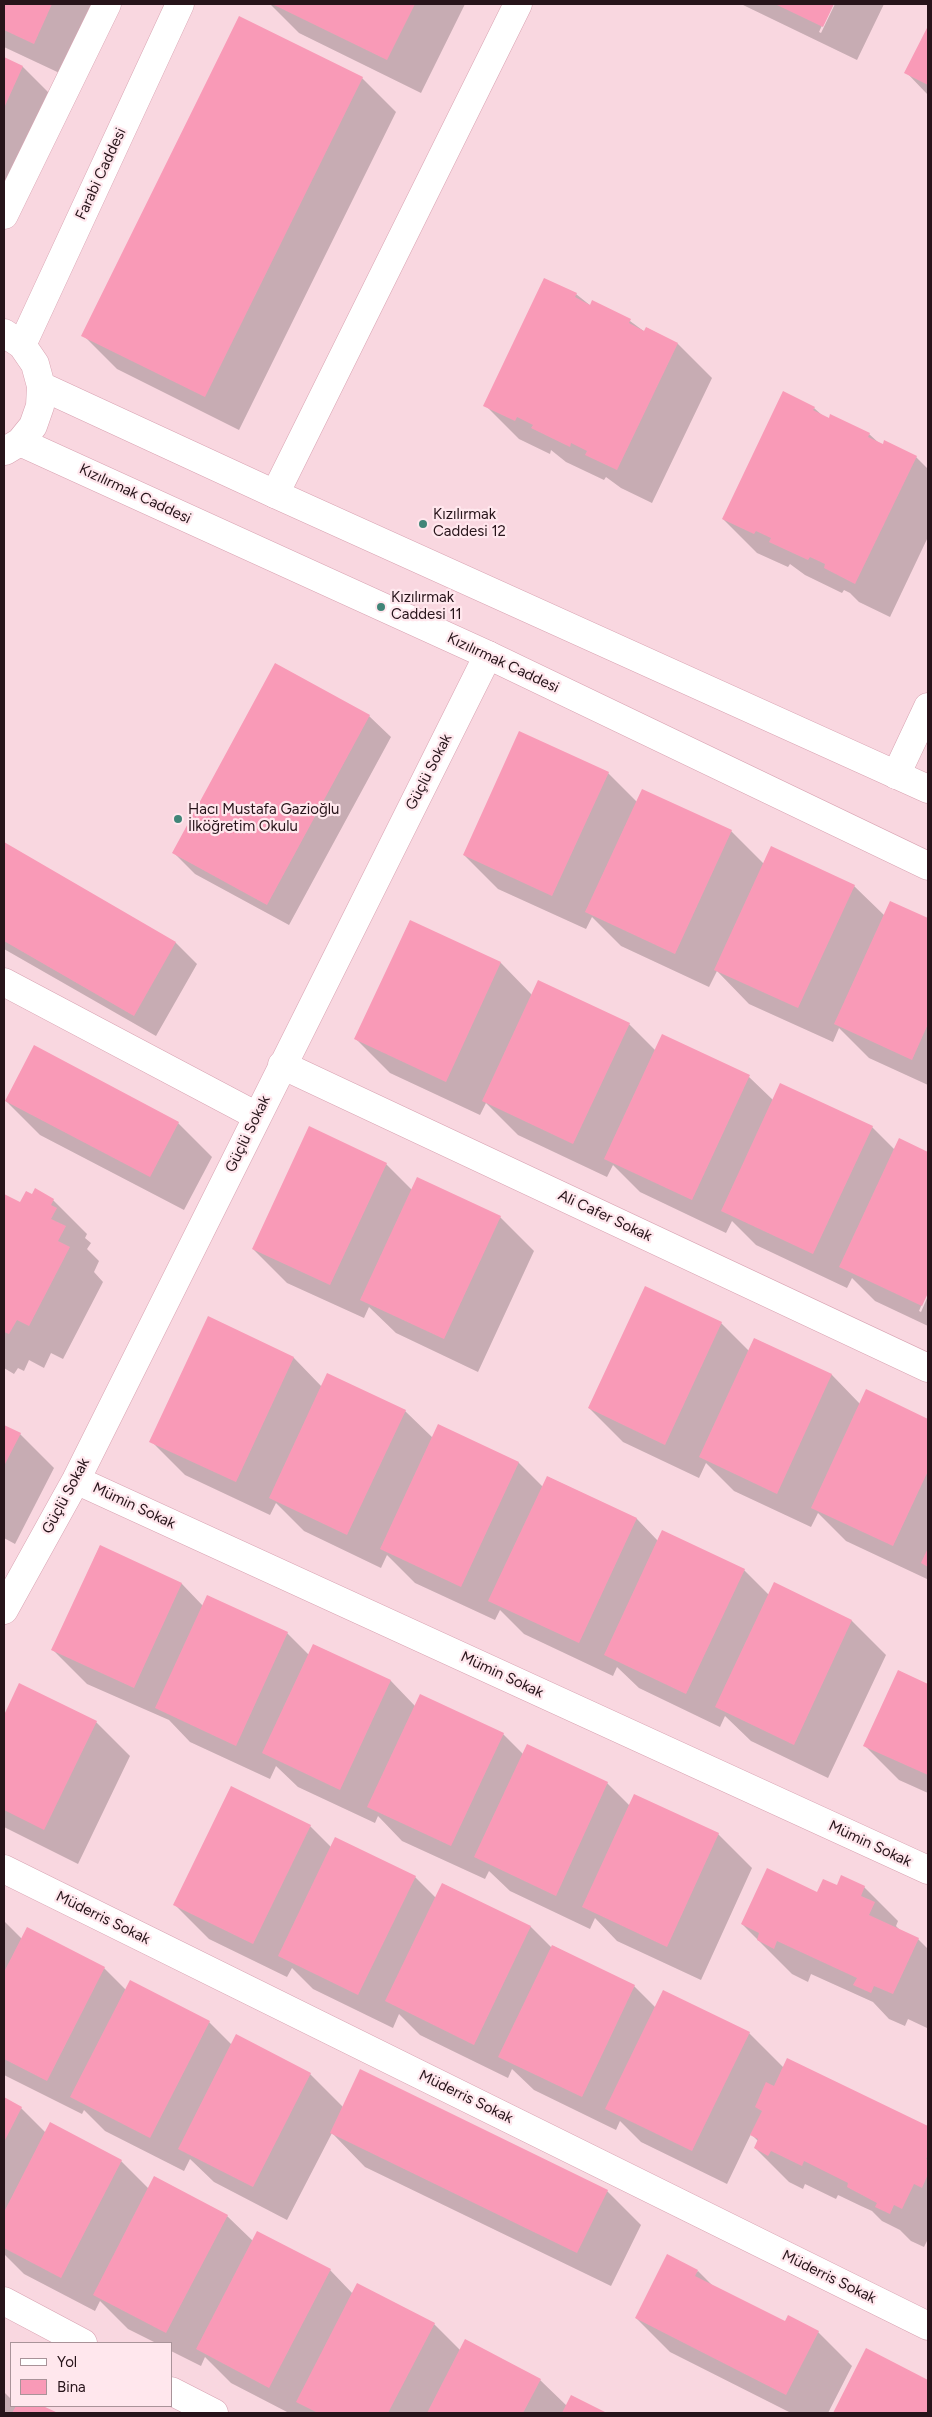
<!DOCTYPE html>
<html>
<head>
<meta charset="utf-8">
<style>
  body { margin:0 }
  #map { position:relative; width:932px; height:2417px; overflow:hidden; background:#f9d7e0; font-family:Figtree,sans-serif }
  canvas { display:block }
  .frame { position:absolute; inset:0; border:5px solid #27141a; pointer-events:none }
  .legend { position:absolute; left:10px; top:2342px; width:162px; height:65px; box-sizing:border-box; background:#ffe7ed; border:1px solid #a99399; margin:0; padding:6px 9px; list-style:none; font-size:15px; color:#27141a }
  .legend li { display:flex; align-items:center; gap:10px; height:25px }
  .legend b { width:25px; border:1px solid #a99399 }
</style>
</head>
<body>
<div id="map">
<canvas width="932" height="2417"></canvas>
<div class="frame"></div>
<ul class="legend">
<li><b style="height:6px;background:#fff"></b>Yol</li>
<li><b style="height:14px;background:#f99ab7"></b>Bina</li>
</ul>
</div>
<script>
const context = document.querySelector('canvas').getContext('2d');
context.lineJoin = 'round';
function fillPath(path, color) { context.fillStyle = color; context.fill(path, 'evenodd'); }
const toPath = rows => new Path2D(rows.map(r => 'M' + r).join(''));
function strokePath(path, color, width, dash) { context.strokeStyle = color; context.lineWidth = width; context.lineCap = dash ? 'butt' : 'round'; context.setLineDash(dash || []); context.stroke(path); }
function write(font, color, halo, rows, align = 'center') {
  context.font = font + ' Figtree,sans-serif'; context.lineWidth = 4.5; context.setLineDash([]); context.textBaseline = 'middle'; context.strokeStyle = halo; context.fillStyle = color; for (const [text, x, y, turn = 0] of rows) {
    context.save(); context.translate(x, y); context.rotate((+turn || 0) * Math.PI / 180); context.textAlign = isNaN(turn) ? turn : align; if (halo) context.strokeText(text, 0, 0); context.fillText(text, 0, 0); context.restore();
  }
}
fillPath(toPath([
  [4,4,102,4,68,77,4,47],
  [270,4,465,4,421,93,299,33],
  [741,4,832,4,819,32,821,33,835,4,884,4,857,60],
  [928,29,928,95,906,72],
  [4,58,23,67,57,101,4,213],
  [362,78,396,112,239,430,117,369,83,335],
  [576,294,591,306,593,302,630,321,645,332,647,328,678,344,712,378,652,503,621,488,606,477,604,480,566,462,551,450,550,454,519,439,485,405],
  [814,408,823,416,869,434,879,443,916,457,928,469,928,537,890,617,859,602,850,593,844,590,842,593,805,575,790,564,788,567,757,553,723,519],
  [369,716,391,737,289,925,195,874,174,853],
  [608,773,637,802,731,831,764,864,854,886,885,916,891,902,928,920,928,1085,869,1058,839,1028,833,1042,749,1004,717,971,709,987,621,946,592,917,586,929,498,889,464,855],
  [4,844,176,943,197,964,156,1036,4,949],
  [410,921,501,963,532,995,629,1024,656,1051,663,1036,749,1077,773,1100,872,1127,895,1150,900,1140,928,1153,928,1290,919,1311,921,1312,928,1296,928,1326,875,1301,852,1278,847,1288,756,1245,732,1221,726,1233,640,1192,613,1165,607,1177,518,1135,486,1103,480,1115,390,1073,356,1039],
  [6,1101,178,1123,212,1157,184,1210,40,1135],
  [386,1164,412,1190,500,1217,534,1251,478,1372,396,1333,369,1307,364,1318,287,1283,253,1249],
  [4,1195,21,1204,53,1200,87,1234,85,1238,91,1243,87,1249,99,1261,94,1272,103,1282,63,1359,51,1353,44,1368,29,1360,24,1371,18,1368,14,1374,4,1368],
  [208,1318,294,1358,322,1387,405,1411,433,1438,438,1426,519,1463,543,1487,548,1477,637,1519,658,1541,744,1570,769,1595,775,1584,852,1621,886,1655,828,1778,751,1741,725,1716,720,1727,639,1688,617,1667,613,1676,524,1634,500,1610,495,1620,415,1583,387,1555,381,1568,304,1531,276,1503,270,1515,185,1475,151,1441],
  [721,1323,749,1351,755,1339,832,1375,860,1404,866,1391,928,1420,927,1579,846,1541,818,1513,811,1527,734,1491,706,1463,699,1478,623,1442,589,1408],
  [4,1426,20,1434,54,1468,15,1544,4,1538],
  [100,1546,182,1584,203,1606,208,1596,287,1633,309,1655,314,1645,391,1681,415,1706,503,1734,523,1754,607,1783,630,1806,718,1834,752,1868,701,1980,617,1941,595,1918,590,1929,510,1891,489,1871,485,1879,402,1841,378,1816,375,1823,298,1787,276,1766,270,1779,190,1742,169,1720,87,1684,53,1650],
  [899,1671,928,1685,928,1793,899,1780,865,1746],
  [20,1685,96,1722,130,1756,78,1864,4,1827,4,1718],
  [310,1826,331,1847,415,1877,436,1898,443,1884,531,1927,552,1948,553,1946,634,1986,656,2008,749,2033,784,2068,788,2060,928,2128,928,2239,924,2247,911,2241,900,2230,882,2221,872,2211,861,2206,838,2195,836,2199,805,2184,803,2189,789,2182,755,2148,759,2142,751,2134,727,2184,641,2142,620,2121,616,2130,534,2090,512,2069,508,2078,420,2035,399,2014,393,2028,313,1989,292,1968,287,1977,209,1939,175,1905],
  [838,1886,864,1887,898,1921,896,1926,902,1932,918,1939,928,1949,927,2028,908,2019,905,2026,889,2019,873,2002,811,1974,808,1982,792,1974,742,1924],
  [4,1921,22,1939,27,1929,104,1968,126,1990,209,2022,232,2045,310,2074,343,2107,607,2191,641,2225,611,2286,365,2167,332,2133,287,2220,214,2182,190,2159,184,2171,105,2131,84,2110,82,2114,4,2075],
  [4,2099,21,2108,46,2133,121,2161,149,2189,227,2216,253,2241,330,2270,353,2294,434,2324,461,2351,540,2380,567,2406,572,2396,604,2413,289,2413,231,2383,205,2357,201,2366,171,2351,171,2343,156,2343,128,2329,100,2301,95,2311,24,2274,4,2254],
  [698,2271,713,2286,785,2323,818,2332,852,2366,828,2413,791,2413,670,2352,636,2318],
  [867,2350,928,2382,928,2413,834,2413],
  [4,2392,11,2399,11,2406,40,2406,55,2413,4,2413]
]), '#0003');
fillPath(toPath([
  [4,4,52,4,34,44,4,30],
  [272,4,415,4,387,60],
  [775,4,834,4,823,27],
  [239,16,363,77,205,397,81,336],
  [928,26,928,85,904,73],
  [4,57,23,66,4,108],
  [544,278,577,293,575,297,590,305,592,300,631,319,629,323,644,331,646,327,678,343,617,470,585,455,587,451,571,443,570,447,531,428,533,425,517,417,515,421,483,406],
  [783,391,815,407,813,410,829,418,830,414,870,433,868,437,883,444,884,440,917,456,855,584,824,568,825,564,810,557,808,560,769,542,771,538,756,531,754,534,722,519],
  [275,663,370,715,267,905,172,853],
  [519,731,609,772,552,896,463,855],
  [642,789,732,830,675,954,585,912],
  [4,842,176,942,134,1016,4,941],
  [771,846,855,885,798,1008,714,970],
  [890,901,928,918,928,1024,912,1060,834,1024],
  [410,920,501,962,446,1082,354,1039],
  [538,980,630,1023,573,1144,482,1101],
  [662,1034,750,1075,692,1200,604,1159],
  [34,1045,179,1122,150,1177,5,1101],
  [780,1083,873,1126,813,1254,721,1211],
  [309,1126,387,1163,330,1285,252,1249],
  [899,1138,928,1152,928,1293,922,1306,839,1267],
  [417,1177,501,1216,444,1339,360,1300],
  [35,1188,54,1199,51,1205,57,1208,51,1219,66,1226,58,1241,70,1247,29,1326,17,1320,9,1334,4,1332,4,1194,20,1202,26,1191,32,1194],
  [645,1286,722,1322,665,1445,588,1408],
  [208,1316,294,1357,236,1482,149,1442],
  [754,1338,832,1374,777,1494,699,1457],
  [327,1373,406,1410,347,1535,269,1498],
  [866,1389,928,1419,928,1471,893,1546,811,1508],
  [438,1424,519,1462,461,1587,380,1549],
  [4,1425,21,1433,4,1466],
  [547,1476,637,1518,579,1643,488,1601],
  [662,1530,745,1569,686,1694,604,1655],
  [100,1545,182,1583,134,1688,51,1650],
  [928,1548,928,1567,921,1563],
  [774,1582,852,1620,794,1745,715,1707],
  [207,1595,288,1632,236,1746,155,1708],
  [313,1644,391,1680,340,1790,262,1753],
  [898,1670,928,1684,928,1775,863,1746],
  [19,1683,97,1721,44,1830,4,1810,4,1715],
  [420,1694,504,1733,451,1846,367,1807],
  [527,1744,608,1782,556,1896,474,1857],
  [231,1786,311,1825,253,1944,173,1905],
  [634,1794,719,1833,667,1947,582,1907],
  [335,1837,416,1876,358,1995,278,1956],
  [767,1868,817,1892,823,1879,837,1885,841,1875,865,1886,861,1896,875,1902,869,1915,919,1938,893,1994,874,1986,871,1993,853,1985,857,1978,777,1941,774,1949,757,1940,759,1933,741,1924],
  [442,1883,531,1926,474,2045,385,2001],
  [27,1927,105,1967,47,2081,4,2059,4,1972],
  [552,1945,635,1985,582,2097,498,2057],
  [130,1980,210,2021,150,2138,70,2097],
  [663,1990,750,2032,692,2151,605,2109],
  [236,2034,311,2073,253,2187,178,2149],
  [787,2058,928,2126,928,2155,926,2159,928,2160,928,2174,922,2188,914,2184,902,2209,894,2205,890,2214,875,2207,877,2203,847,2187,848,2183,804,2161,802,2166,771,2151,768,2156,754,2148,758,2139,750,2135,762,2111,755,2107,766,2082,774,2086],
  [360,2069,608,2190,577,2253,330,2133],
  [4,2097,22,2107,4,2142],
  [50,2122,122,2160,61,2278,4,2248,4,2212],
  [154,2176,228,2215,166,2333,93,2295],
  [257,2231,331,2269,269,2388,196,2349],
  [667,2254,698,2270,695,2276,785,2321,788,2315,819,2331,786,2395,635,2318],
  [357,2283,435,2323,388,2413,318,2413,296,2402],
  [465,2339,541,2379,523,2413,427,2413],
  [866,2348,928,2380,928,2413,833,2413],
  [571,2395,607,2413,562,2413],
  [16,2406,43,2406,58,2413,12,2413]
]), '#f99ab7');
const street = toPath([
  [275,494,518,4],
  [896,775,928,707],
  [4,982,257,1116],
  [282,1065,928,1368],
  [76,1480,928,1870],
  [4,1610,76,1480,488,655],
  [4,1869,928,2326],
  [4,2301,83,2343],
  [171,2391,214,2413]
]);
const secondary = toPath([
  [4,215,107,4],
  [22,345,180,4]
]);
const primary = toPath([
  [4,333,22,345,35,364,41,386,40,406,33,426,20,442,5,451],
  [41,386,275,494,928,789],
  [20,442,488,655,928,866]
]);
strokePath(street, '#d8a2b1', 29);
strokePath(secondary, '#d8a2b1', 29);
strokePath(primary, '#d8a2b1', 29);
strokePath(street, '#fff', 28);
strokePath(secondary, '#fff', 28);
strokePath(primary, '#fff', 28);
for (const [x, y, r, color] of [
  [423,524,5,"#418578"],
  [381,607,5,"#418578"],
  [178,819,5,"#418578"]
]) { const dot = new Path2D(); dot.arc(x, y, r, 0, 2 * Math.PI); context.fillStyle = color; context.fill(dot); strokePath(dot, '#ffe7ed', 2); }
write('15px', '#27141a', '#ffe7ed', [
  ["Farabi Caddesi",101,174,-65],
  ["Kızılırmak Caddesi",135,494,25],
  ["Kızılırmak Caddesi",503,663,25],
  ["Güçlü Sokak",429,772,-63],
  ["Güçlü Sokak",248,1134,-64],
  ["Ali Cafer Sokak",605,1216,25],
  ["Güçlü Sokak",66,1496,-62],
  ["Mümin Sokak",134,1506,25],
  ["Mümin Sokak",502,1675,25],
  ["Mümin Sokak",870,1844,25],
  ["Müderris Sokak",103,1918,26],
  ["Müderris Sokak",466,2097,26],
  ["Müderris Sokak",829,2277,26]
]);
write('15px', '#27141a', '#ffe7ed', [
  ["Kızılırmak",433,515],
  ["Caddesi 12",433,532],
  ["Kızılırmak",391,598],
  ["Caddesi 11",391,615],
  ["Hacı Mustafa Gazioğlu",188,810],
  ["İlköğretim Okulu",188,827]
], 'left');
</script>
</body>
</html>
